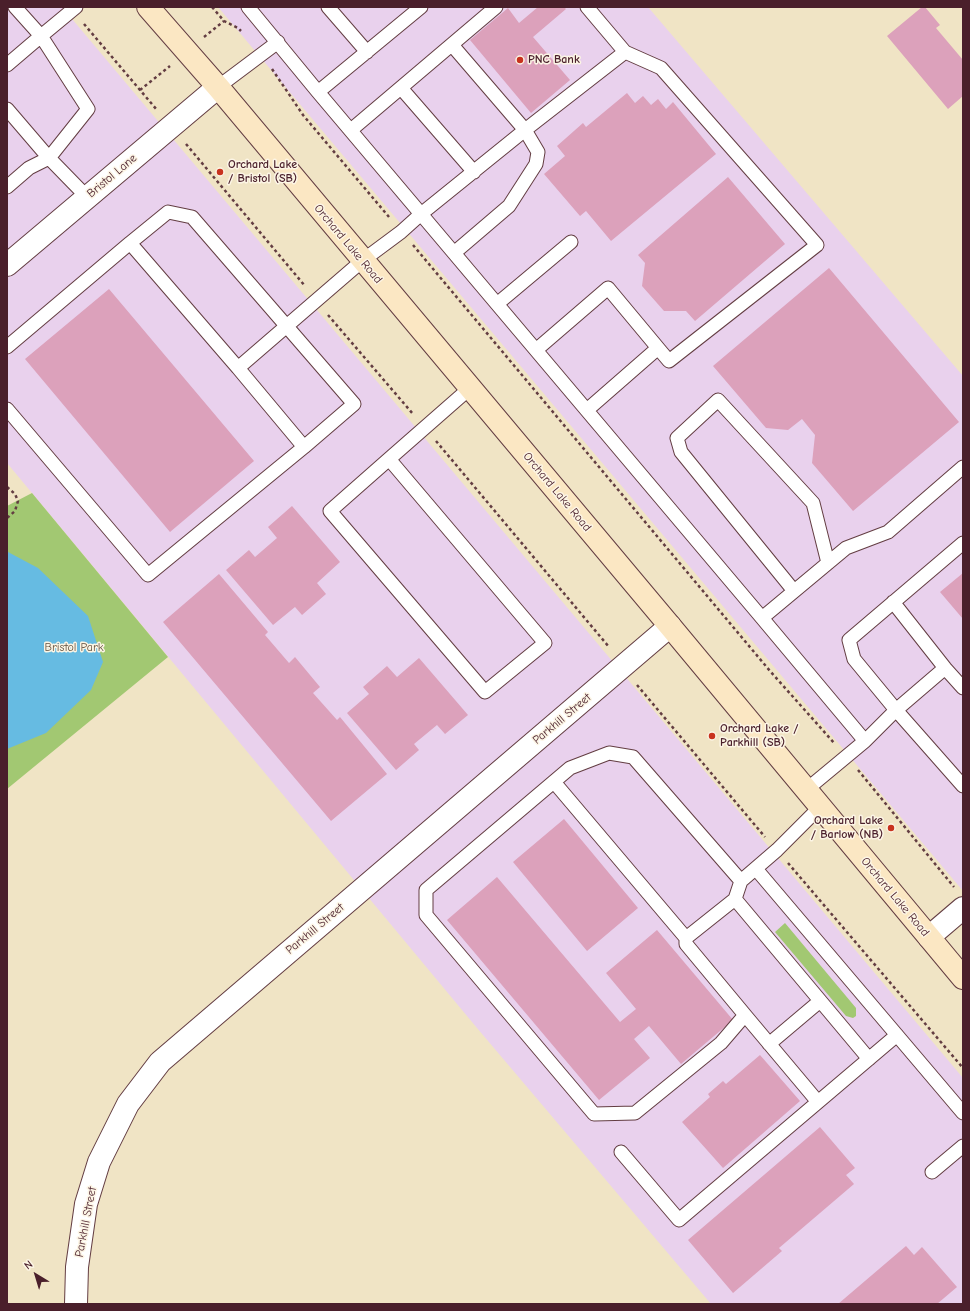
<!DOCTYPE html>
<html>
<head>
<meta charset="utf-8">
<style>
  body { margin:0 }
  #map { position:relative; width:970px; height:1311px; overflow:hidden; background:#f0e4c5; font-family:"Comic Neue",sans-serif }
  canvas { display:block }
  .frame { position:absolute; inset:0; border:8px solid #4a1f2b; pointer-events:none }
  .north { position:absolute; left:16px; top:1255px; width:40px; height:40px; -webkit-text-stroke:3px #fcf5e5; paint-order:stroke; rotate:322deg; font-size:11px; font-weight:700; line-height:16px; text-align:center; color:#4a1f2b }
  .north::after { content:''; display:block; margin:auto; width:14px; height:18px; background:#4a1f2b; clip-path:polygon(50% 0,100% 100%,50% 72%,0 100%) }
</style>
</head>
<body>
<div id="map">
<canvas width="970" height="1311"></canvas>
<div class="frame"></div>
<div class="north">N</div>
</div>
<script>
const context = document.querySelector('canvas').getContext('2d');
context.lineJoin = 'round';
function fillPath(path, color) { context.fillStyle = color; context.fill(path, 'evenodd'); }
const toPath = rows => new Path2D(rows.map(r => 'M' + r).join(''));
function strokePath(path, color, width, dash) { context.strokeStyle = color; context.lineWidth = width; context.lineCap = dash ? 'butt' : 'round'; context.setLineDash(dash || []); context.stroke(path); }
function write(font, color, halo, rows, align = 'center') {
  context.font = font + ' "Comic Neue",sans-serif'; context.lineWidth = 3; context.setLineDash([]); context.textBaseline = 'middle'; context.strokeStyle = halo; context.fillStyle = color; for (const [text, x, y, turn = 0] of rows) {
    context.save(); context.translate(x, y); context.rotate((+turn || 0) * Math.PI / 180); context.textAlign = isNaN(turn) ? turn : align; if (halo) context.strokeText(text, 0, 0); context.fillText(text, 0, 0); context.restore();
  }
}
fillPath(toPath([
  [7,7,62,7,963,1078,963,1304,711,1304,477,1028,7,463],
  [218,7,648,7,963,376,963,891]
]), '#e9d1ed');
fillPath(toPath([
  [32,493,168,657,7,789,7,506],
  [785,923,856,1008,856,1016,853,1018,846,1016,775,932]
]), '#a2c872');
fillPath(toPath([
  [8,552,38,568,88,616,103,662,91,690,46,733,7,749]
]), '#66bbe2');
fillPath(toPath([
  [538,7,564,7,566,9,533,37,570,80,531,113,470,40,508,8,519,23],
  [922,7,925,7,940,25,936,28,963,60,963,96,948,109,887,36],
  [627,93,635,103,643,96,651,105,658,99,666,109,673,102,716,154,611,241,586,211,580,216,544,174,565,156,557,146,583,123,586,127],
  [728,177,785,244,695,321,686,311,664,311,642,286,645,263,638,255],
  [829,268,959,422,853,511,812,463,815,435,802,419,788,430,766,428,713,366],
  [109,289,254,461,170,532,25,359],
  [292,506,340,562,317,583,326,594,302,615,295,607,273,625,226,570,249,550,255,557,277,538,268,527],
  [963,573,963,619,940,592],
  [219,574,268,632,265,635,289,663,295,657,320,687,313,693,337,720,340,717,387,774,331,821,163,622],
  [419,658,468,715,445,734,437,725,414,744,419,750,396,770,347,713,369,694,363,687,387,666,397,677],
  [564,819,638,908,587,951,513,862],
  [497,877,620,1022,636,1009,606,973,657,930,733,1020,681,1064,649,1026,634,1039,650,1058,599,1100,447,920],
  [760,1055,800,1101,723,1168,682,1122,710,1097,708,1094,723,1081,726,1084],
  [820,1127,855,1168,846,1175,854,1184,779,1248,782,1251,733,1293,688,1240],
  [906,1246,914,1255,922,1247,957,1287,937,1304,838,1304]
]), '#dca1bb');
const lane = toPath([
  [15,7,41,36,76,7],
  [248,7,318,92,762,618],
  [328,7,367,52],
  [587,7,625,52,661,68,817,245,669,361,658,348,587,410],
  [452,45,525,130,538,152,536,164,509,206,454,253],
  [7,65,41,36,88,109,49,158,29,168,7,187],
  [218,87,278,42],
  [401,88,474,172],
  [318,92,421,7],
  [7,109,49,158,87,197],
  [351,130,496,7],
  [130,243,168,212,192,217,354,404,304,447],
  [497,304,571,242],
  [7,347,130,243,238,368,362,261,401,232,421,214,525,130,625,52],
  [536,350,608,288,658,348],
  [7,409,148,575,304,447,238,368],
  [389,459,545,643,485,692,330,511,389,459,470,388],
  [794,591,681,452,677,438,718,400,813,503,828,563],
  [893,602,945,668,963,688],
  [945,668,896,710,854,659,849,640,963,543],
  [865,741,896,710,963,786],
  [554,782,686,938],
  [806,790,865,741,762,618,846,548,888,532,963,467],
  [756,869,963,1113],
  [741,881,735,899,686,938,686,944,745,1015,721,1043,635,1113,594,1114,426,915,426,890,570,768,609,753,633,757,741,881,777,850,820,807],
  [735,899,869,1059],
  [745,1015,818,1102],
  [769,1044,820,1001],
  [621,1152,679,1220,897,1035],
  [932,1172,963,1146]
]);
const street = toPath([
  [7,265,218,87],
  [929,937,963,908],
  [76,1304,77,1267,86,1204,99,1162,128,1104,160,1062,670,626]
]);
const secondary = toPath([
  [148,7,218,87,670,626,963,978]
]);
strokePath(lane, '#633d42', 15);
strokePath(street, '#633d42', 24);
strokePath(secondary, '#633d42', 24);
strokePath(toPath([
  [212,7,224,21,238,28,241,31],
  [84,24,157,110],
  [204,37,224,21],
  [272,69,303,115,389,217],
  [140,90,170,66],
  [186,144,305,286],
  [413,245,770,671,835,744],
  [328,315,413,414],
  [436,441,609,647],
  [7,487,15,494,18,501,15,511,7,518],
  [637,685,765,837],
  [858,770,954,887],
  [788,863,963,1068]
]), '#633d42', 2.5, [3, 3]);
strokePath(lane, '#fff', 13);
strokePath(street, '#fff', 22);
strokePath(secondary, '#fbe7c3', 22);
for (const [x, y, r, color] of [
  [520,60,4,"#c8321e"],
  [220,172,4,"#c8321e"],
  [712,736,4,"#c8321e"],
  [891,828,4,"#c8321e"]
]) { const dot = new Path2D(); dot.arc(x, y, r, 0, 2 * Math.PI); context.fillStyle = color; context.fill(dot); strokePath(dot, '#fcf5e5', 1.5); }
write('bold 12px', '#4a1f2b', '#fcf5e5', [
  ["PNC Bank",528,60],
  ["Orchard Lake",228,165],
  ["/ Bristol (SB)",228,179],
  ["Orchard Lake /",720,729],
  ["Parkhill (SB)",720,743],
  ["Orchard Lake",883,821,"right"],
  ["/ Barlow (NB)",883,835,"right"]
], 'left');
write('12px', '#4a1f2b', '#fcf5e5', [
  ["Bristol Lane",112,176,-40],
  ["Orchard Lake Road",348,244,50],
  ["Orchard Lake Road",557,492,50],
  ["Parkhill Street",562,719,-40],
  ["Orchard Lake Road",895,897,50],
  ["Parkhill Street",315,929,-40],
  ["Parkhill Street",86,1222,-79]
]);
write('12px', '#645240', '#fcf5e5', [
  ["Bristol Park",74,648]
]);
</script>
</body>
</html>
